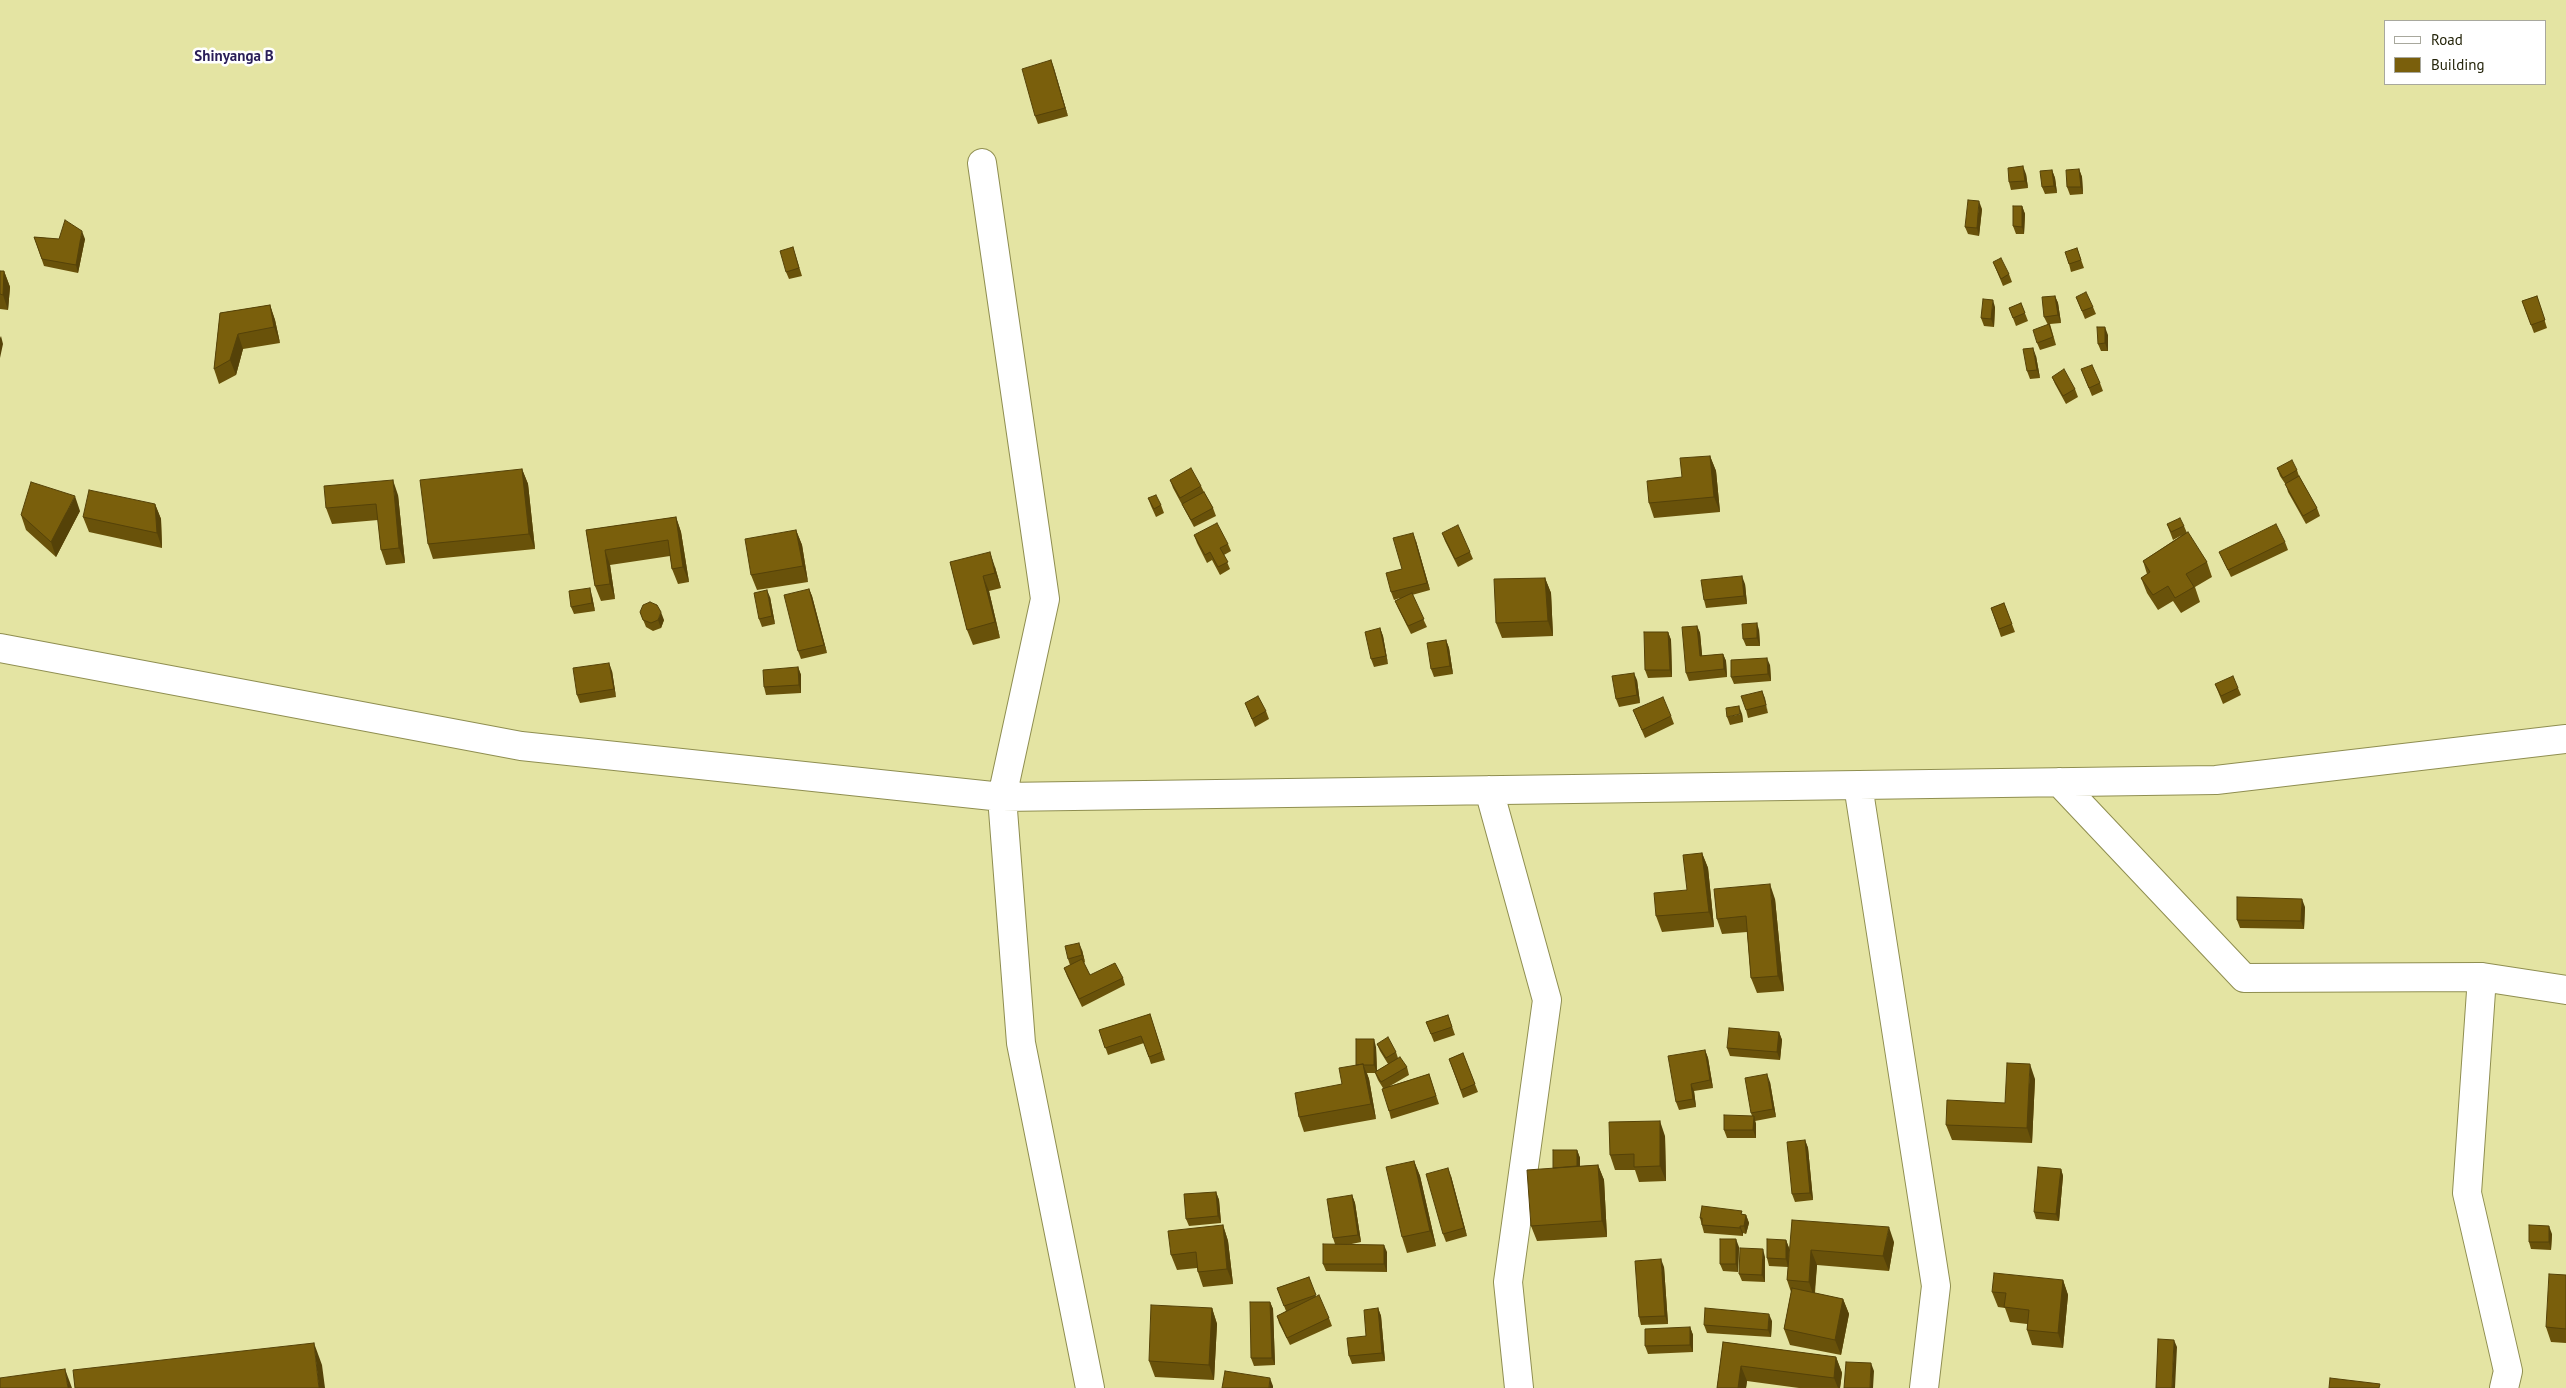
<!DOCTYPE html>
<html>
<head>
<meta charset="utf-8">
<style>
  body { margin:0 }
  #map { position:relative; width:2566px; height:1388px; overflow:hidden; background:#e4e4a3; font-family:"PT Sans",sans-serif }
  canvas { display:block }
  .legend { position:absolute; left:2384px; top:20px; width:162px; height:65px; box-sizing:border-box; background:#fff; border:1px solid #a8a89d; margin:0; padding:6px 9px; list-style:none; font-size:15px; color:#25250b }
  .legend li { display:flex; align-items:center; gap:10px; height:25px }
  .legend b { width:25px; border:1px solid #a8a89d }
</style>
</head>
<body>
<div id="map">
<canvas width="2566" height="1388"></canvas>
<ul class="legend">
<li><b style="height:6px;background:#fff"></b>Road</li>
<li><b style="height:14px;background:#7a5f0c"></b>Building</li>
</ul>
</div>
<script>
const context = document.querySelector('canvas').getContext('2d');
context.lineJoin = 'round';
const toPath = rows => new Path2D(rows.map(r => 'M' + r).join(''));
function strokePath(path, color, width, dash) { context.strokeStyle = color; context.lineWidth = width; context.lineCap = dash ? 'butt' : 'round'; context.setLineDash(dash || []); context.stroke(path); }
function fillPath(path, color) { context.fillStyle = color; context.fill(path, 'evenodd'); }
function write(font, color, halo, rows, align = 'center') {
  context.font = font + ' "PT Sans",sans-serif'; context.lineWidth = 5; context.setLineDash([]); context.textBaseline = 'middle'; context.strokeStyle = halo; context.fillStyle = color; for (const [text, x, y, turn = 0] of rows) {
    context.save(); context.translate(x, y); context.rotate((+turn || 0) * Math.PI / 180); context.textAlign = isNaN(turn) ? turn : align; if (halo) context.strokeText(text, 0, 0); context.fillText(text, 0, 0); context.restore();
  }
}
const street = toPath([
  [982,163,1045,599,1002,797,1021,1043,1090,1388],
  [0,648,521,746,1002,797,2216,780,2566,739],
  [2059,782,2244,978,2482,977,2467,1193,2508,1371,2504,1388],
  [1858,785,1936,1286,1924,1388],
  [1489,790,1547,1000,1508,1282,1519,1388],
  [2482,977,2566,990]
]);
strokePath(street, '#8f8e50', 30);
strokePath(street, '#fff', 28);
fillPath(toPath([
  [1051,60,1068,116,1038,124,1035,116],
  [2079,169,2082,177,2083,194,2070,195,2067,187],
  [2052,170,2055,178,2057,193,2045,194,2042,187],
  [2026,174,2028,188,2011,190,2009,182],
  [2022,206,2025,214,2024,234,2016,234,2013,226],
  [1982,209,1979,236,1968,234,1965,227],
  [34,237,59,239,85,239,78,273,44,266],
  [793,247,802,276,789,279,786,272],
  [2077,248,2084,268,2071,272,2069,264],
  [1993,262,2009,274,2012,282,2003,286],
  [0,271,4,271,10,287,8,310,0,309],
  [2055,296,2058,303,2061,323,2050,324,2056,345,2040,350,2037,343,2048,325,2044,317],
  [2537,296,2547,328,2534,333,2522,301],
  [2076,297,2093,307,2096,314,2085,319],
  [2021,303,2028,321,2016,326,2009,308],
  [270,305,275,320,280,343,243,349,236,375,219,384,214,369,220,313],
  [1995,307,1994,327,1984,326,1981,318],
  [2108,335,2108,351,2101,351,2098,344],
  [2036,356,2040,378,2030,379,2027,371],
  [2081,369,2100,383,2103,391,2092,396],
  [2052,377,2075,389,2078,397,2066,404,2055,384],
  [1710,456,1716,471,1720,512,1654,518,1649,503],
  [2277,468,2297,470,2299,476,2317,508,2320,516,2306,524,2288,492,2286,485,2280,476],
  [522,469,528,484,535,549,433,559,428,544],
  [1170,480,1201,486,1204,492,1213,508,1216,516,1194,527,1173,488],
  [398,495,405,563,386,565,381,550,378,520,332,524,326,508],
  [1148,498,1161,505,1164,513,1156,517,1151,506],
  [155,504,161,519,162,548,89,532,83,517],
  [80,511,56,557,26,530,21,515],
  [676,517,681,532,689,582,678,584,672,569,670,556,610,565,615,599,601,601,595,586,586,530],
  [2167,524,2184,526,2187,533,2207,562,2212,577,2195,587,2200,602,2181,613,2173,601,2158,610,2147,593,2141,578,2147,574,2143,561,2182,535,2173,540],
  [796,530,802,545,808,582,757,590,751,575],
  [1442,533,1470,552,1473,559,1458,567,1445,541],
  [1194,535,1228,544,1231,551,1224,555,1230,569,1220,575,1212,560,1207,563,1197,543],
  [1416,541,1430,590,1412,595,1427,627,1411,634,1398,608,1395,601,1400,598,1394,600,1391,592],
  [2285,542,2288,550,2231,577,2219,552],
  [950,562,995,567,1001,588,989,591,1000,638,973,645,967,630],
  [1545,578,1551,593,1553,636,1502,638,1496,623],
  [1745,584,1747,604,1706,608,1704,600],
  [809,589,812,596,827,653,801,659,798,651],
  [592,596,595,611,574,614,571,607],
  [770,597,775,624,762,627,759,619],
  [2004,603,2015,632,2001,637,1991,608],
  [640,612,664,620,661,628,653,631,646,627],
  [1697,626,1700,633,1702,656,1723,654,1726,661,1727,677,1689,681,1686,673],
  [1380,628,1383,636,1388,664,1374,667,1371,659],
  [1759,630,1760,646,1746,646,1743,639],
  [1668,632,1671,640,1672,677,1648,678,1645,670],
  [1446,640,1449,648,1453,674,1434,677,1431,669],
  [1770,665,1771,681,1734,684,1731,677],
  [798,667,801,675,801,693,766,695,764,687],
  [612,671,616,697,580,703,577,695],
  [1637,680,1640,703,1619,707,1616,699],
  [2215,684,2238,688,2241,695,2223,704],
  [1762,691,1768,713,1748,718,1746,710],
  [1245,703,1266,711,1269,719,1255,727],
  [1633,710,1671,716,1674,724,1645,738],
  [1742,714,1743,722,1730,725,1727,717],
  [1702,853,1708,868,1714,927,1662,932,1656,916,1687,890],
  [1775,899,1784,991,1757,993,1751,978,1747,932,1722,934,1717,919],
  [2305,907,2304,929,2240,928,2237,920],
  [1082,950,1085,962,1084,963,1090,975,1123,978,1125,985,1082,1007,1067,976,1064,968,1070,965,1068,959],
  [1150,1014,1165,1060,1151,1064,1144,1043,1108,1055,1099,1030],
  [1448,1015,1455,1035,1434,1042,1426,1022],
  [1779,1032,1782,1040,1780,1060,1730,1056,1727,1048],
  [1377,1044,1396,1052,1398,1058,1407,1067,1409,1075,1390,1086,1429,1074,1439,1104,1391,1119,1389,1111,1383,1088,1378,1080,1375,1073,1367,1073,1369,1079,1376,1119,1304,1132,1299,1117,1342,1084,1356,1065,1376,1047,1377,1071,1388,1064,1380,1051],
  [1705,1050,1708,1058,1713,1088,1694,1091,1696,1107,1679,1110,1676,1102],
  [1463,1053,1478,1092,1463,1098,1449,1059],
  [2035,1079,2032,1143,1952,1140,1946,1125,2005,1103],
  [1770,1082,1776,1117,1755,1121,1756,1124,1756,1138,1727,1138,1724,1130,1752,1116,1751,1113],
  [1665,1136,1666,1181,1639,1182,1635,1170,1615,1170,1610,1155],
  [1805,1140,1808,1148,1813,1200,1795,1202,1792,1194],
  [1577,1150,1580,1158,1580,1166,1598,1165,1604,1180,1607,1237,1537,1241,1531,1226,1553,1168],
  [1414,1161,1420,1176,1436,1246,1407,1253,1402,1237],
  [2061,1169,2063,1176,2059,1221,2036,1219,2034,1212],
  [1451,1176,1467,1236,1446,1242,1443,1234],
  [1216,1192,1219,1200,1221,1223,1189,1226,1186,1219],
  [1352,1195,1355,1203,1361,1242,1347,1245,1387,1252,1387,1272,1326,1271,1323,1264,1335,1244,1333,1238],
  [1743,1214,1746,1215,1749,1223,1746,1234,1743,1233,1743,1236,1704,1233,1700,1218],
  [1792,1220,1894,1242,1889,1271,1817,1265,1815,1293,1843,1299,1849,1314,1841,1355,1790,1345,1784,1329,1791,1292,1787,1280,1788,1267,1769,1266,1767,1258,1786,1240,1789,1248,1789,1262],
  [1223,1225,1228,1241,1233,1284,1203,1287,1198,1272,1197,1268,1177,1270,1171,1255],
  [2552,1234,2551,1250,2531,1249,2529,1242],
  [1739,1247,1738,1272,1723,1271,1720,1264],
  [1765,1257,1765,1282,1742,1281,1739,1274],
  [1664,1267,1668,1324,1641,1325,1639,1317],
  [2566,1275,2566,1343,2551,1342,2546,1327],
  [1309,1277,1316,1297,1329,1318,1332,1326,1290,1345,1279,1323,1277,1316,1286,1311,1277,1288],
  [2063,1280,2068,1295,2063,1348,2032,1345,2027,1330,2027,1324,2010,1322,2005,1308,1998,1307,1992,1292],
  [1270,1302,1273,1309,1275,1365,1254,1366,1251,1358],
  [1212,1308,1217,1324,1214,1380,1155,1377,1149,1361],
  [1378,1308,1381,1316,1385,1361,1352,1364,1349,1356,1366,1336],
  [1772,1321,1771,1337,1707,1333,1704,1325],
  [1690,1327,1693,1335,1693,1352,1648,1354,1645,1346],
  [1723,1342,1836,1357,1842,1373,1840,1388,1799,1388,1747,1381,1746,1388,1717,1388]
]), '#69520a');
fillPath(toPath([
  [1051,60,1054,68,1068,116,1065,108],
  [2023,166,2026,174,2028,188,2025,181],
  [2079,169,2082,177,2083,194,2081,187],
  [2052,170,2055,178,2057,193,2054,186],
  [1979,201,1982,209,1979,236,1977,228],
  [2022,206,2025,214,2024,234,2022,227],
  [82,231,85,239,78,273,76,265],
  [4,271,10,287,8,310,3,295],
  [2055,296,2058,303,2061,323,2058,315],
  [1993,300,1995,307,1994,327,1991,319],
  [270,305,275,320,280,343,274,327],
  [2105,327,2108,335,2108,351,2105,343],
  [238,334,243,349,236,375,230,360],
  [1,336,3,344,0,358,0,338],
  [2033,348,2036,356,2040,378,2037,370],
  [1710,456,1716,471,1720,512,1714,497],
  [522,469,528,484,535,549,529,534],
  [393,480,398,495,405,563,399,548],
  [75,496,80,511,56,557,51,542],
  [155,504,161,519,162,548,157,533],
  [676,517,681,532,689,582,683,567],
  [796,530,802,545,808,582,803,566],
  [1413,533,1416,541,1430,590,1427,583],
  [605,550,610,565,615,599,610,584],
  [990,552,995,567,1001,588,995,573],
  [983,576,989,591,1000,638,995,622],
  [1742,576,1745,584,1747,604,1744,596],
  [1545,578,1551,593,1553,636,1548,621],
  [590,588,592,596,595,611,592,603],
  [809,589,812,596,827,653,824,645],
  [767,590,770,597,775,624,772,616],
  [661,612,664,620,661,628,658,620],
  [1757,623,1759,630,1760,646,1757,638],
  [1697,626,1700,633,1703,664,1700,656],
  [1380,628,1383,636,1388,664,1386,656],
  [1668,632,1671,640,1672,677,1670,670],
  [1446,640,1449,648,1453,674,1450,666],
  [1723,654,1726,661,1727,677,1724,669],
  [1767,658,1770,665,1771,681,1768,674],
  [609,663,612,671,616,697,614,689],
  [798,667,801,675,801,693,799,685],
  [1634,673,1637,680,1640,703,1637,695],
  [1762,691,1765,698,1768,713,1766,705],
  [1739,706,1742,714,1743,722,1740,714],
  [1702,853,1708,868,1714,927,1709,912],
  [1770,884,1775,899,1784,991,1778,976],
  [2302,899,2305,907,2304,929,2301,921],
  [1079,943,1082,950,1085,962,1082,955],
  [1779,1032,1782,1040,1780,1060,1777,1052],
  [1374,1039,1376,1047,1377,1073,1374,1065],
  [1705,1050,1708,1058,1713,1088,1710,1080],
  [1363,1064,1369,1079,1376,1119,1371,1104],
  [2030,1064,2035,1079,2032,1143,2027,1128],
  [1767,1074,1770,1082,1776,1117,1773,1109],
  [1691,1084,1694,1091,1696,1107,1693,1099],
  [1754,1116,1756,1124,1756,1138,1753,1130],
  [1660,1121,1665,1136,1666,1181,1660,1166],
  [1805,1140,1808,1148,1813,1200,1810,1193],
  [1577,1150,1580,1158,1580,1178,1577,1170],
  [1414,1161,1420,1176,1436,1246,1430,1231],
  [1598,1165,1604,1180,1607,1237,1602,1221],
  [1448,1168,1451,1176,1467,1236,1464,1228],
  [2061,1169,2063,1176,2059,1221,2056,1214],
  [1216,1192,1219,1200,1221,1223,1218,1216],
  [1352,1195,1355,1203,1361,1242,1358,1235],
  [1746,1215,1749,1223,1746,1234,1744,1226],
  [1223,1225,1228,1241,1233,1284,1227,1269],
  [1740,1226,1743,1233,1743,1236,1740,1228],
  [2549,1226,2552,1234,2551,1250,2549,1242],
  [1889,1227,1894,1242,1889,1271,1883,1256],
  [1736,1239,1739,1247,1738,1272,1736,1264],
  [1786,1240,1789,1248,1788,1267,1786,1259],
  [1384,1245,1387,1252,1387,1272,1384,1264],
  [1763,1249,1765,1257,1765,1282,1762,1275],
  [1811,1250,1817,1265,1814,1297,1809,1282],
  [1661,1259,1664,1267,1668,1324,1665,1316],
  [2063,1280,2068,1295,2063,1348,2058,1333],
  [1843,1299,1849,1314,1841,1355,1835,1340],
  [1270,1302,1273,1309,1275,1365,1272,1358],
  [1212,1308,1217,1324,1214,1380,1209,1365],
  [1378,1308,1381,1316,1385,1361,1382,1353],
  [1769,1314,1772,1321,1771,1337,1768,1330],
  [1690,1327,1693,1335,1693,1352,1690,1345],
  [2174,1340,2177,1347,2175,1388,2172,1388],
  [314,1343,322,1365,325,1388,319,1388],
  [1836,1357,1842,1373,1840,1388,1838,1388,1834,1378],
  [1871,1363,1874,1371,1873,1388,1870,1388],
  [1741,1366,1747,1381,1746,1388,1738,1388],
  [65,1369,72,1388,68,1388],
  [1270,1378,1273,1386,1273,1388,1269,1388]
]), '#554208');
const building = toPath([
  [1051,60,1065,108,1035,116,1022,69,1051,60],
  [2023,166,2025,181,2009,182,2008,168,2023,166],
  [2079,169,2081,187,2067,187,2066,170,2079,169],
  [2052,170,2054,186,2042,187,2040,171,2052,170],
  [1968,200,1979,201,1977,228,1965,227,1968,200],
  [2013,206,2022,206,2022,227,2013,226,2013,206],
  [65,220,82,231,76,265,42,259,34,237,59,239,65,220],
  [793,247,799,268,786,272,780,251,793,247],
  [2077,248,2081,260,2069,264,2065,252,2077,248],
  [2001,258,2009,274,2001,279,1993,262,2001,258],
  [0,271,4,271,3,295,0,294,0,271],
  [2086,292,2093,307,2082,311,2076,297,2086,292],
  [2055,296,2058,315,2044,317,2042,297,2055,296],
  [2537,296,2545,320,2531,325,2522,301,2537,296],
  [1983,299,1993,300,1991,319,1981,318,1983,299],
  [2021,303,2025,313,2013,318,2009,308,2021,303],
  [270,305,274,327,238,334,230,360,214,369,220,313,270,305],
  [2049,324,2053,337,2037,343,2033,330,2049,324],
  [2097,327,2105,327,2105,343,2098,344,2097,327],
  [2033,348,2037,370,2027,371,2023,349,2033,348],
  [2092,365,2100,383,2089,388,2081,369,2092,365],
  [2064,369,2075,389,2063,396,2052,377,2064,369],
  [1710,456,1714,497,1649,503,1647,481,1682,477,1680,458,1710,456],
  [2292,460,2297,470,2283,478,2277,468,2292,460],
  [1191,468,1201,486,1180,498,1170,480,1191,468],
  [522,469,529,534,428,544,420,480,522,469],
  [2299,476,2317,508,2303,516,2285,484,2299,476],
  [393,480,399,548,381,550,376,504,326,508,324,486,393,480],
  [31,482,75,496,51,542,21,515,31,482],
  [89,490,155,504,157,533,83,517,89,490],
  [1204,492,1213,508,1191,520,1182,504,1204,492],
  [1156,495,1161,505,1154,509,1148,498,1156,495],
  [676,517,683,567,672,569,668,540,605,550,610,584,595,586,586,530,676,517],
  [2180,518,2184,526,2171,532,2167,524,2180,518],
  [1217,523,1228,544,1220,548,1228,562,1218,567,1210,552,1205,555,1194,535,1217,523],
  [2276,524,2285,542,2228,570,2219,552,2276,524],
  [1458,525,1470,552,1455,559,1442,533,1458,525],
  [796,530,803,566,751,575,745,539,796,530],
  [2188,532,2207,562,2186,574,2194,587,2175,598,2168,586,2153,595,2141,578,2150,572,2143,561,2188,532],
  [1413,533,1427,583,1391,592,1386,573,1402,569,1393,538,1413,533],
  [990,552,995,573,983,576,995,622,967,630,950,562,990,552],
  [1742,576,1744,596,1704,600,1701,580,1742,576],
  [1545,578,1548,621,1496,623,1494,579,1545,578],
  [590,588,592,603,571,607,569,591,590,588],
  [809,589,824,645,798,651,784,595,809,589],
  [767,590,772,616,759,619,754,593,767,590],
  [1412,593,1424,619,1408,626,1395,601,1412,593],
  [650,602,657,605,661,612,658,620,651,623,643,620,640,612,643,605,650,602],
  [2004,603,2012,624,1999,629,1991,608,2004,603],
  [1757,623,1757,638,1743,639,1742,624,1757,623],
  [1697,626,1700,656,1723,654,1724,669,1686,673,1682,627,1697,626],
  [1380,628,1386,656,1371,659,1365,632,1380,628],
  [1644,632,1668,632,1670,670,1645,670,1644,632],
  [1446,640,1450,666,1431,669,1427,643,1446,640],
  [1767,658,1768,674,1731,677,1731,660,1767,658],
  [609,663,614,689,577,695,573,668,609,663],
  [798,667,799,685,764,687,763,670,798,667],
  [1634,673,1637,695,1616,699,1612,676,1634,673],
  [2233,676,2238,688,2221,696,2215,684,2233,676],
  [1762,691,1766,705,1746,710,1741,696,1762,691],
  [1258,696,1266,711,1252,719,1245,703,1258,696],
  [1663,697,1671,716,1642,730,1633,710,1663,697],
  [1739,706,1740,714,1727,717,1726,708,1739,706],
  [1702,853,1709,912,1656,916,1654,893,1687,890,1683,855,1702,853],
  [1770,884,1778,976,1751,978,1746,916,1717,919,1714,889,1770,884],
  [2237,897,2302,899,2301,921,2237,920,2237,897],
  [1079,943,1082,955,1068,959,1065,946,1079,943],
  [1082,959,1090,975,1115,963,1123,978,1079,999,1064,968,1082,959],
  [1150,1014,1162,1052,1149,1057,1141,1036,1105,1048,1099,1030,1150,1014],
  [1448,1015,1452,1027,1431,1034,1426,1022,1448,1015],
  [1729,1028,1779,1032,1777,1052,1727,1048,1729,1028],
  [1388,1037,1396,1052,1386,1058,1377,1044,1388,1037],
  [1356,1039,1374,1039,1374,1065,1364,1065,1363,1064,1356,1065,1356,1039],
  [1705,1050,1710,1080,1691,1084,1693,1099,1676,1102,1668,1056,1705,1050],
  [1463,1053,1475,1084,1461,1090,1449,1059,1463,1053],
  [1400,1057,1407,1067,1381,1082,1375,1072,1400,1057],
  [2007,1063,2030,1064,2027,1128,1946,1125,1947,1100,2005,1103,2007,1063],
  [1363,1064,1371,1104,1299,1117,1295,1093,1342,1084,1339,1068,1363,1064],
  [1429,1074,1436,1096,1389,1111,1382,1089,1429,1074],
  [1767,1074,1773,1109,1751,1113,1745,1078,1767,1074],
  [1724,1115,1754,1116,1753,1130,1724,1130,1724,1115],
  [1660,1121,1660,1166,1634,1167,1634,1154,1610,1155,1609,1122,1660,1121],
  [1805,1140,1810,1193,1792,1194,1787,1142,1805,1140],
  [1553,1150,1577,1150,1577,1166,1553,1168,1553,1150],
  [1414,1161,1430,1231,1402,1237,1386,1167,1414,1161],
  [1598,1165,1602,1221,1531,1226,1527,1170,1598,1165],
  [2038,1167,2061,1169,2056,1214,2034,1212,2038,1167],
  [1448,1168,1464,1228,1443,1234,1426,1174,1448,1168],
  [1216,1192,1218,1216,1186,1219,1184,1194,1216,1192],
  [1352,1195,1358,1235,1333,1238,1327,1199,1352,1195],
  [1702,1206,1742,1211,1741,1214,1746,1215,1744,1226,1740,1226,1740,1228,1702,1225,1702,1218,1700,1218,1702,1206],
  [1792,1220,1889,1227,1883,1256,1811,1250,1809,1282,1787,1280,1792,1220],
  [1223,1225,1227,1269,1198,1272,1196,1252,1171,1255,1168,1231,1223,1225],
  [2529,1225,2549,1226,2549,1242,2529,1242,2529,1225],
  [1720,1239,1736,1239,1736,1264,1720,1264,1720,1239],
  [1767,1239,1786,1240,1786,1259,1767,1258,1767,1239],
  [1323,1244,1384,1245,1384,1264,1323,1264,1323,1244],
  [1740,1248,1763,1249,1762,1275,1739,1274,1740,1248],
  [1661,1259,1665,1316,1639,1317,1635,1261,1661,1259],
  [1994,1273,2063,1280,2058,1333,2027,1330,2029,1310,2004,1307,2006,1293,1992,1292,1994,1273],
  [2549,1274,2566,1275,2566,1329,2546,1327,2549,1274],
  [1309,1277,1316,1295,1284,1306,1277,1288,1309,1277],
  [1792,1288,1843,1299,1835,1340,1784,1329,1792,1288],
  [1319,1295,1329,1318,1287,1338,1277,1316,1319,1295],
  [1250,1302,1270,1302,1272,1358,1251,1358,1250,1302],
  [1151,1305,1212,1308,1209,1365,1149,1361,1151,1305],
  [1378,1308,1382,1353,1349,1356,1347,1338,1366,1336,1364,1310,1378,1308],
  [1705,1308,1769,1314,1768,1330,1704,1325,1705,1308],
  [1690,1327,1690,1345,1645,1346,1645,1329,1690,1327],
  [2158,1339,2174,1340,2172,1388,2156,1388,2158,1339],
  [1723,1342,1836,1357,1834,1378,1741,1366,1738,1388,1717,1388,1723,1342],
  [314,1343,319,1388,75,1388,73,1370,314,1343],
  [1846,1362,1871,1363,1870,1388,1844,1388,1846,1362],
  [65,1369,68,1388,0,1388,0,1378,65,1369],
  [1225,1371,1270,1378,1269,1388,1222,1388,1225,1371],
  [2330,1378,2380,1384,2379,1388,2329,1388,2330,1378]
]);
fillPath(building, '#7a5f0c');
strokePath(building, '#554208', 1);
write('bold 15px', '#2a1e58', '#fff', [
  ["Shinyanga B",234,57]
]);
</script>
</body>
</html>
